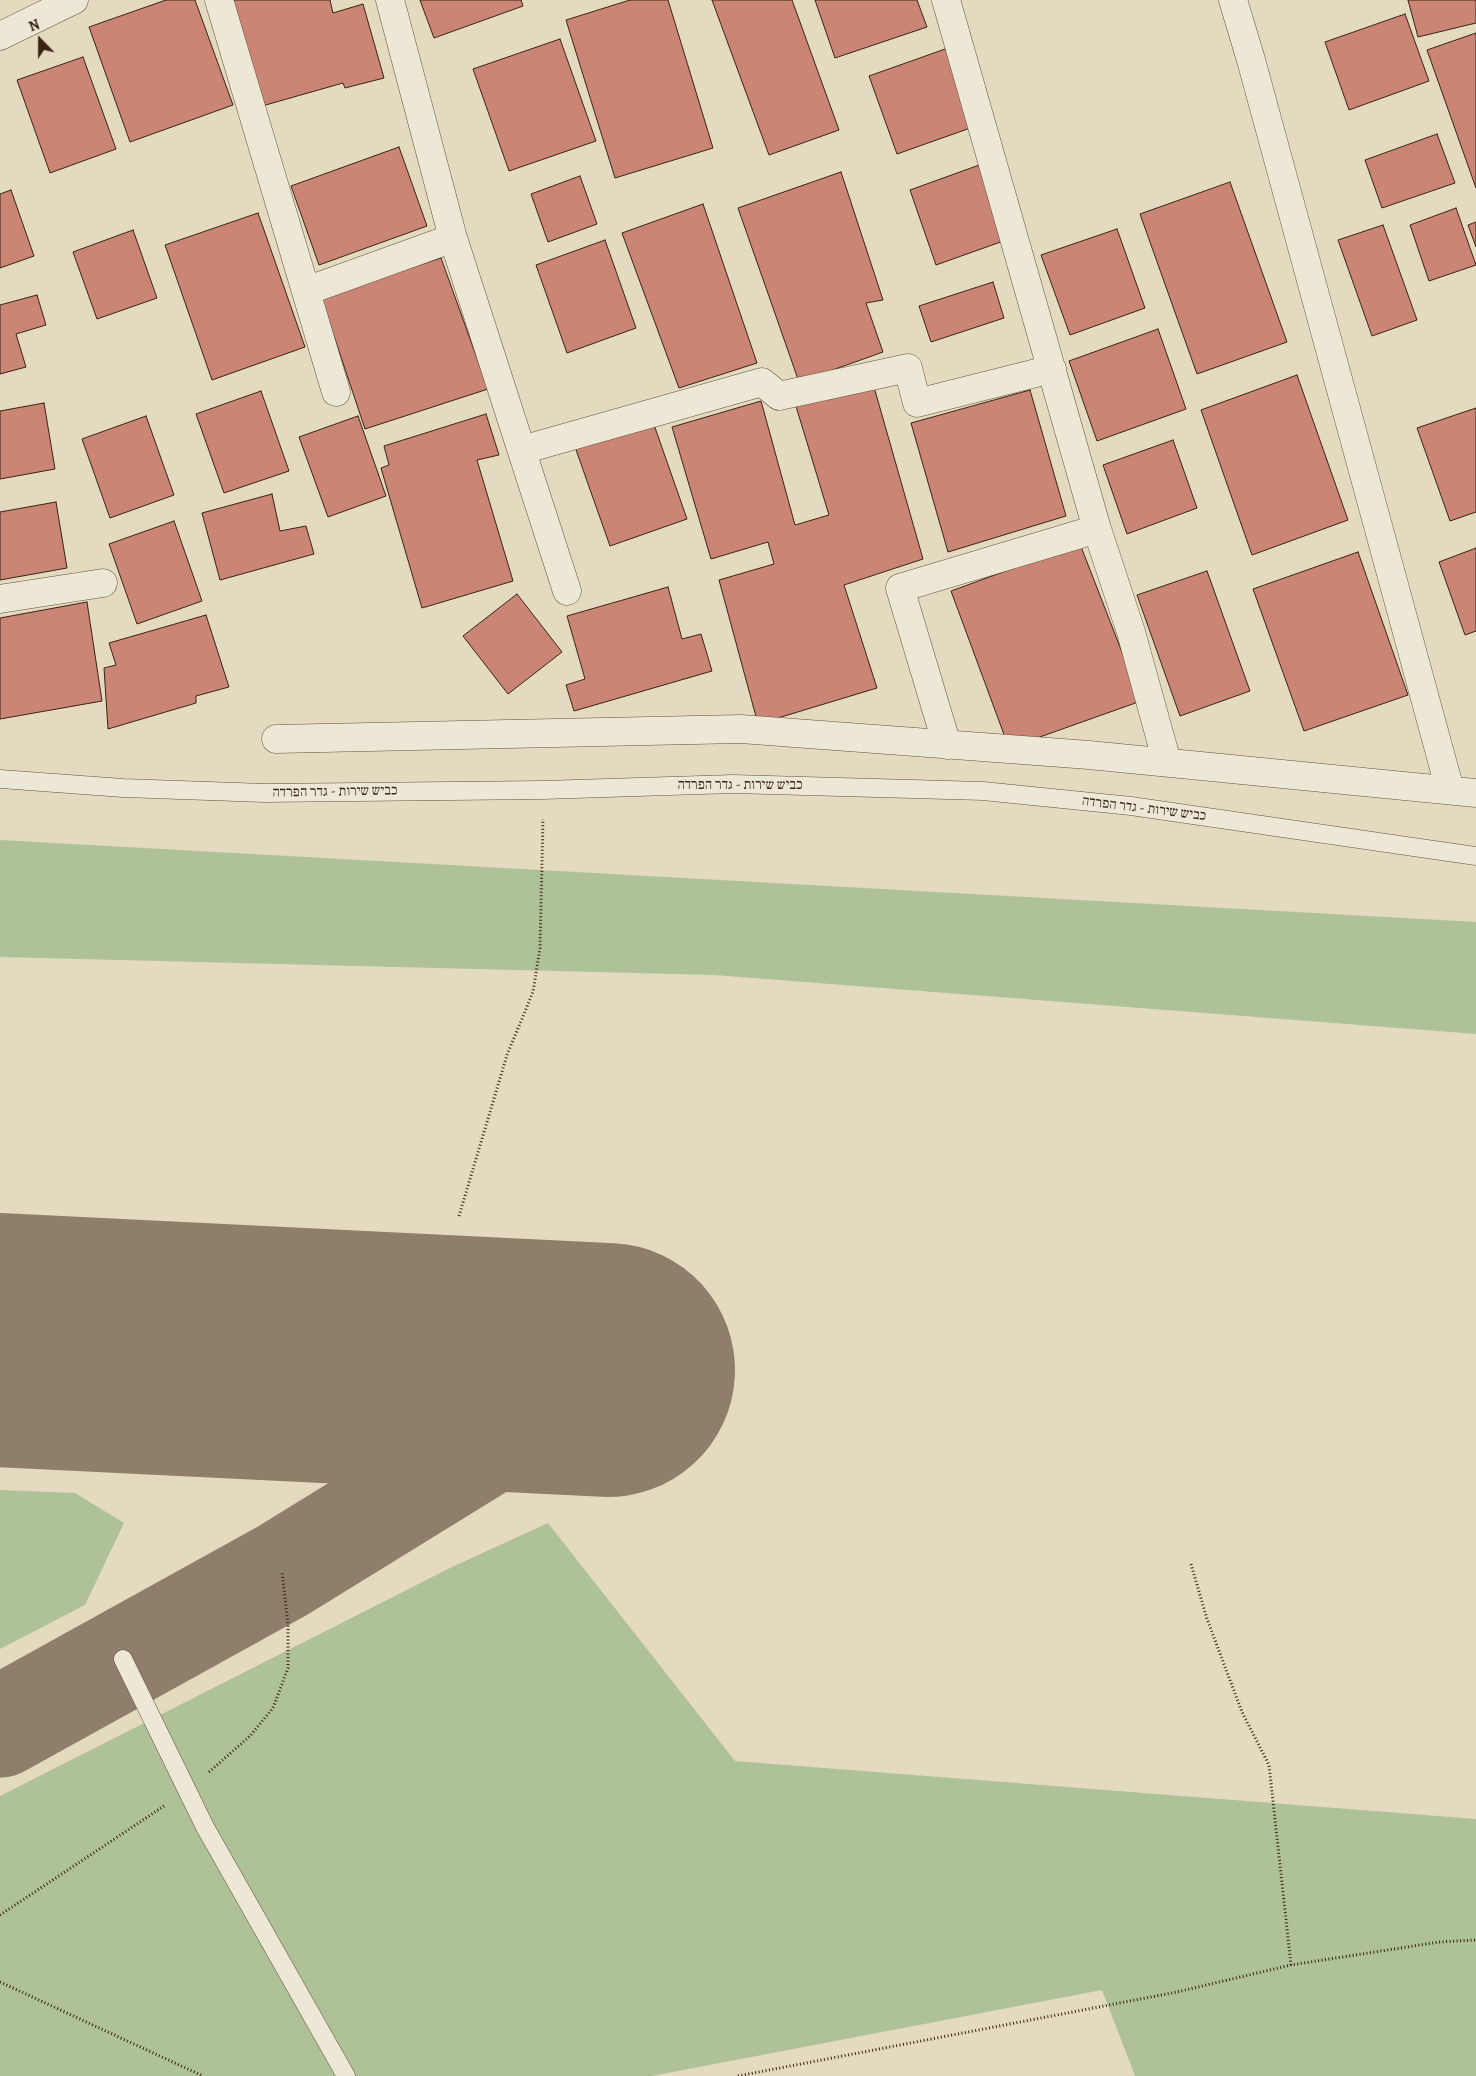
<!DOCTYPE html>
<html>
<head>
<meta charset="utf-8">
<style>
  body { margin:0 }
  #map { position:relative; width:1476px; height:2076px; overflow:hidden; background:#e4dac0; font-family:Alegreya,serif }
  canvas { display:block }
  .north { position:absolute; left:15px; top:15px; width:50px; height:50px; -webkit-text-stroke:4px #ede7d6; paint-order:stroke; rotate:338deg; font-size:14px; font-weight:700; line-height:20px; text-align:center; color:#392313 }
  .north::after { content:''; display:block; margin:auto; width:18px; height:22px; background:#392313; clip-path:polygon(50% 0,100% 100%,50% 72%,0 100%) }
</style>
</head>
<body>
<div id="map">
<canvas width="1476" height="2076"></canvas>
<div class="north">N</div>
</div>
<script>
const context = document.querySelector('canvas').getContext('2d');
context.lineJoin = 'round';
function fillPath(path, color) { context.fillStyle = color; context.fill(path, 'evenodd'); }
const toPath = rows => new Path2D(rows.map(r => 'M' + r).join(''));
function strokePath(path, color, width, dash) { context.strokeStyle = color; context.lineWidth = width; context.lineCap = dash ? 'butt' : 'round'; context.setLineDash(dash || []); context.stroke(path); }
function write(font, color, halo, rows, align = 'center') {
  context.font = font + ' Alegreya,"Frank Ruhl Libre",serif'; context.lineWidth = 4; context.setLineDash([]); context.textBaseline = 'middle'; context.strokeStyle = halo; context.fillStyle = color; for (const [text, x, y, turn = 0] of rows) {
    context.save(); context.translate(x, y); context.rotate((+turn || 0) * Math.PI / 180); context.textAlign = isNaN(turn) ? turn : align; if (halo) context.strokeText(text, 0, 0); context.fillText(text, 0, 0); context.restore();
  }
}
fillPath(toPath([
  [0,840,1476,922,1476,1034,714,975,0,957],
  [0,1490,75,1493,124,1523,85,1605,0,1649],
  [548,1523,735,1761,1476,1819,1476,2076,1135,2076,1102,1990,652,2076,0,2076,0,1796,452,1567]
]), '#afc197');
strokePath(toPath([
  [0,1727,282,1571,608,1370]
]), '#8e7e6a', 101);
strokePath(toPath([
  [0,1340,608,1370]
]), '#8e7e6a', 254);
const building = toPath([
  [166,0,195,0,233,105,130,142,89,27,166,0],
  [230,0,330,0,333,13,363,4,384,78,345,88,343,83,262,106,230,0],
  [420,0,521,0,523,6,434,38,420,0],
  [630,0,668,0,713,148,615,178,566,20,630,0],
  [712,0,792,0,839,130,769,155,712,0],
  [815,0,917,0,927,27,835,58,815,0],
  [1408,0,1476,0,1476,23,1418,37,1408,0],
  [1405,14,1429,81,1349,110,1325,42,1405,14],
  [1476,33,1476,188,1427,50,1476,33],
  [560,39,596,141,509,171,473,69,560,39],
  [948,48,976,126,897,154,869,76,948,48],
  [83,57,116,149,50,173,17,80,83,57],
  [1437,134,1455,183,1382,208,1365,160,1437,134],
  [399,147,427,226,319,265,291,186,399,147],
  [982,164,1009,239,936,265,910,190,982,164],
  [841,172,883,300,866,303,883,352,799,382,738,208,841,172],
  [580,176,597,224,548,242,531,194,580,176],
  [1230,182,1287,342,1197,374,1140,214,1230,182],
  [11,190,34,256,0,268,0,194,11,190],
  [703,204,757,363,679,388,622,233,703,204],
  [1456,208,1476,265,1429,281,1410,225,1456,208],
  [258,213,305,347,212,380,165,245,258,213],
  [1476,222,1476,247,1468,225,1476,222],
  [1383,225,1417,320,1372,336,1338,240,1383,225],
  [1117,229,1145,308,1070,335,1041,255,1117,229],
  [133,230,157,298,97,319,73,252,133,230],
  [605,240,636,328,567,353,536,265,605,240],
  [441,258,488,389,365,429,321,297,441,258],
  [993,282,1004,318,931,342,919,306,993,282],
  [37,295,46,325,16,334,26,367,0,374,0,305,37,295],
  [1158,329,1186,409,1097,441,1069,361,1158,329],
  [1297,375,1348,520,1252,555,1201,410,1297,375],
  [872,380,923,559,844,585,877,688,758,724,719,580,774,564,768,542,711,559,672,427,761,401,795,525,829,515,795,403,872,380],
  [1030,390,1066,516,948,552,911,423,1030,390],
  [261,391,289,471,224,493,196,414,261,391],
  [44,403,55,469,0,479,0,411,44,403],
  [1476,408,1476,512,1450,521,1417,428,1476,408],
  [486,414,499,455,477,460,513,581,422,608,381,468,389,465,384,446,486,414],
  [146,416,174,495,110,518,82,439,146,416],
  [358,416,386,496,328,517,299,437,358,416],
  [652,419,687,519,610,546,575,447,652,419],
  [1173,440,1197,508,1127,534,1103,465,1173,440],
  [272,494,280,531,306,526,314,554,220,580,202,513,272,494],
  [56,502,67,568,0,580,0,512,56,502],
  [174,521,202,601,137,624,109,544,174,521],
  [1080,544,1141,701,1009,748,951,591,1080,544],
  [1476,548,1476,631,1465,635,1439,562,1476,548],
  [1358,552,1408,695,1304,731,1253,589,1358,552],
  [1207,571,1250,691,1180,716,1137,595,1207,571],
  [668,587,682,639,701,634,712,671,574,711,566,685,585,679,567,616,668,587],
  [517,594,562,652,508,694,463,636,517,594],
  [87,602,102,701,0,719,0,618,87,602],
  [206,615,229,687,196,696,196,703,108,729,104,668,116,665,109,643,206,615]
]);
fillPath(building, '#ca8575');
strokePath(building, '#392313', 1);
const lane = toPath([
  [0,779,123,788,265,793,543,790,733,784,983,791,1131,806,1476,856],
  [123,1659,205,1827,346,2076]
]);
const street = toPath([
  [219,0,336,392],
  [390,0,453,238,567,591],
  [946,0,1097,529,1131,632,1167,762],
  [1233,0,1251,60,1450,790],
  [0,36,74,0],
  [306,291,453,238],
  [522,450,762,382,779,396,908,368,917,403,1052,369],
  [0,599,103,583],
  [276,739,741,729,1089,755,1476,793],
  [947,745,900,588,1097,529]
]);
strokePath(lane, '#64513e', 19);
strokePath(street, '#64513e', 29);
strokePath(toPath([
  [459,1216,507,1055,533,992,540,948,543,819],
  [1191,1564,1207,1619,1242,1712,1269,1765,1291,1965],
  [209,1772,250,1736,273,1708,288,1668,288,1625,282,1571],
  [0,1915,164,1806],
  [0,1982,203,2076],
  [738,2076,1177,1992,1291,1965,1439,1942,1476,1940]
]), '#392313', 3, [1, 2.5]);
strokePath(lane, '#ede7d6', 18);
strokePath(street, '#ede7d6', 28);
write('14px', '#392313', '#ede7d6', [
  ["כביש שירות - גדר הפרדה",740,786],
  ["כביש שירות - גדר הפרדה",335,792,-1],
  ["כביש שירות - גדר הפרדה",1144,809,7]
]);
</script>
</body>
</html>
